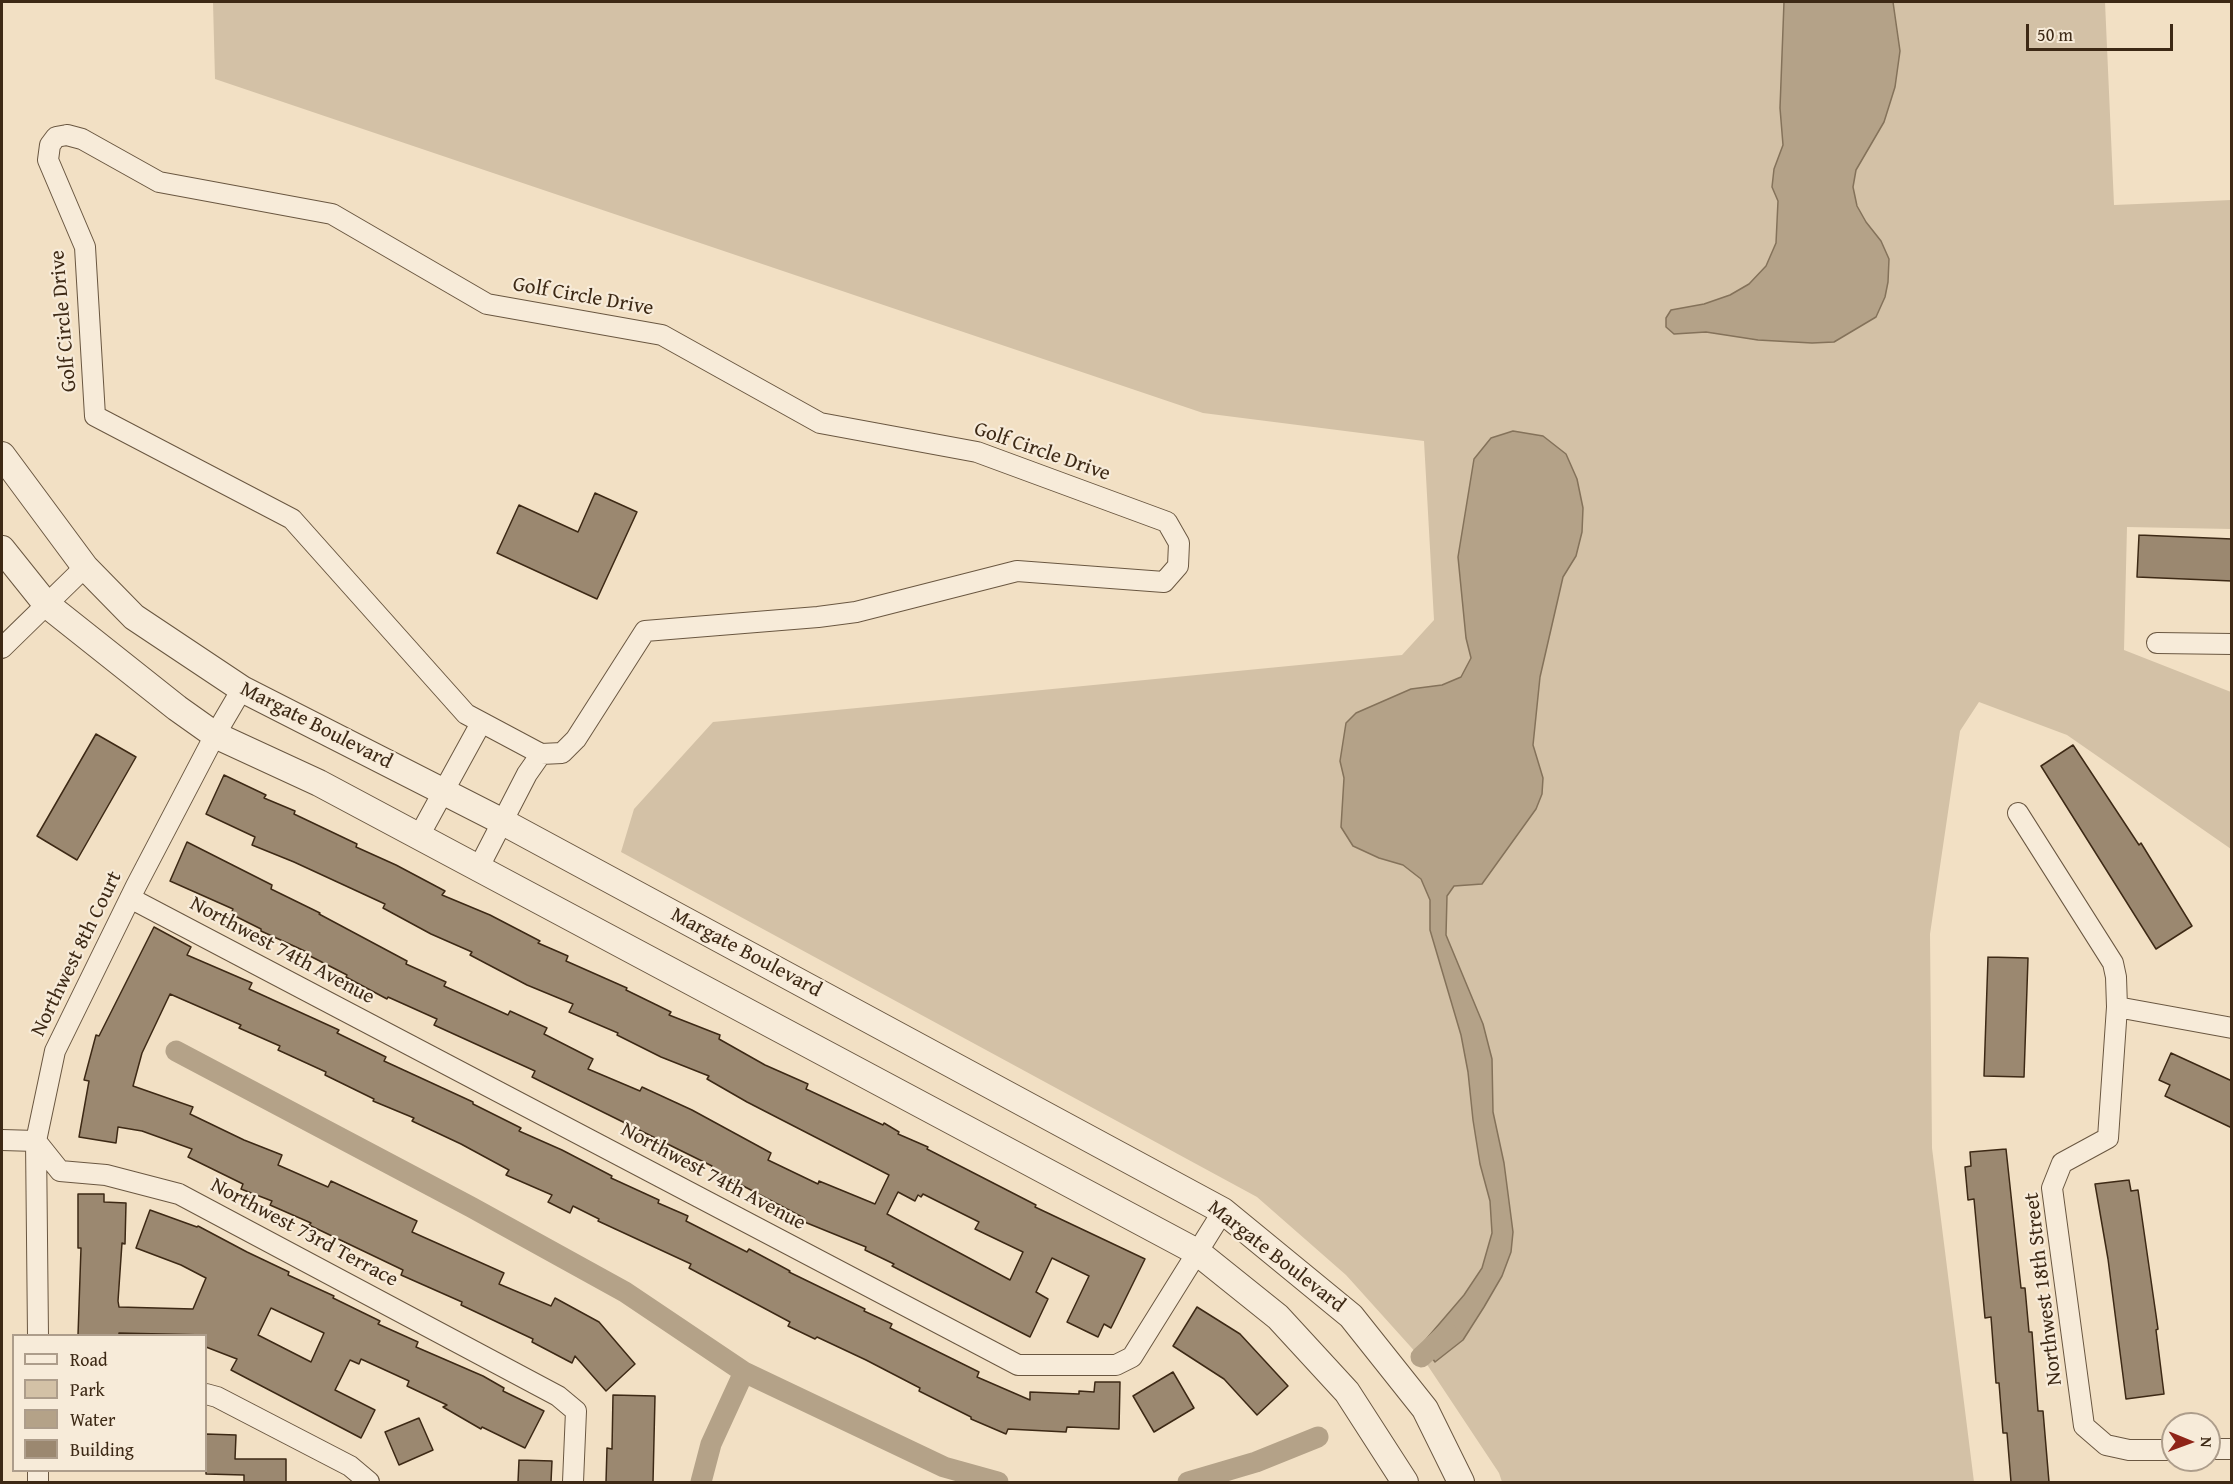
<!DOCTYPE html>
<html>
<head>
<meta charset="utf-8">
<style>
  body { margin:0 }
  #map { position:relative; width:2233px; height:1484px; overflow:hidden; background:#f2e0c4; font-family:"Gentium Book Plus",serif }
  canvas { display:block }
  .frame { position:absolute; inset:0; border:3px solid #3d2915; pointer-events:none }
  .legend { position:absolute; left:12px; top:1334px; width:195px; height:138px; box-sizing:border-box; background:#f7ebd9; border:2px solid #ad9d8b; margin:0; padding:8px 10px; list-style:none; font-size:18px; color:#3d2915 }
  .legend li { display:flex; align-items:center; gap:12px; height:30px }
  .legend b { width:30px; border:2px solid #ad9d8b }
  .north { position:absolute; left:2161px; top:1412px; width:60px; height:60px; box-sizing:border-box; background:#f7ebd9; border:2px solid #ad9d8b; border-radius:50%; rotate:91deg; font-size:16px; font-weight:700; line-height:24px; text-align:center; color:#3d2915 }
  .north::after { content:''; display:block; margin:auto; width:21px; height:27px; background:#8f2418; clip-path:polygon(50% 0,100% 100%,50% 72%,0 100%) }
  .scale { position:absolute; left:2026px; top:24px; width:147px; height:27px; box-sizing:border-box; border:3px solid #3d2915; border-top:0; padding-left:8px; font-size:18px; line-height:21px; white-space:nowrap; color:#3d2915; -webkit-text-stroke:4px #f7ebd9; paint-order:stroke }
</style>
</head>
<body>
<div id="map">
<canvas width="2233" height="1484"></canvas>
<div class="frame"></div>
<ul class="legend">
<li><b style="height:8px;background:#f7ebd9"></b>Road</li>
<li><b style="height:16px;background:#d3c1a6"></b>Park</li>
<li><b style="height:16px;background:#b4a288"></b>Water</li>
<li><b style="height:16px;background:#9b8870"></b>Building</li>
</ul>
<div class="north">N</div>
<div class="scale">50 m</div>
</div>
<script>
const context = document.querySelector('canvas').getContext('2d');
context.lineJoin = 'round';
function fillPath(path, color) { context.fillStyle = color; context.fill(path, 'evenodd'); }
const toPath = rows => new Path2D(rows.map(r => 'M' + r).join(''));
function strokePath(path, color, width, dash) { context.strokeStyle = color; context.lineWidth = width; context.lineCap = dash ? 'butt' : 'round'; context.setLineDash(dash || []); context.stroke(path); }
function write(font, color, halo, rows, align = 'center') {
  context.font = font + ' "Gentium Book Plus",serif'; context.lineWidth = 4.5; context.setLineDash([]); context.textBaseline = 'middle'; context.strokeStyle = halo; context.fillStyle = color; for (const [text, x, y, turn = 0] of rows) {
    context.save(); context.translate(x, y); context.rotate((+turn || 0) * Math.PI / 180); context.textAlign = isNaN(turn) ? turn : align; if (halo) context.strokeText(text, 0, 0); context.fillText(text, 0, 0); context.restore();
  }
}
fillPath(toPath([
  [213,2,2105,2,2114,205,2231,200,2231,529,2127,527,2124,650,2231,692,2231,849,2067,735,1979,702,1960,731,1930,934,1932,1148,1974,1482,1502,1482,1499,1473,1428,1366,1346,1275,1257,1197,621,852,634,809,713,722,1402,655,1434,620,1424,441,1203,413,215,79]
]), '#d3c1a6');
const water = toPath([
  [1784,2,1893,2,1900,51,1895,87,1884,122,1856,170,1853,187,1857,206,1866,222,1881,241,1889,259,1888,282,1885,297,1876,317,1834,342,1812,343,1758,340,1706,332,1674,334,1666,327,1666,318,1671,310,1704,304,1730,295,1749,284,1766,266,1776,243,1778,201,1772,187,1774,169,1783,145,1780,108,1784,2],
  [1513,431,1543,436,1566,454,1577,479,1583,508,1582,532,1576,556,1563,577,1540,677,1533,745,1543,778,1542,794,1536,809,1482,884,1454,886,1447,896,1446,935,1483,1024,1492,1059,1493,1112,1504,1163,1513,1232,1511,1252,1502,1276,1484,1307,1463,1340,1435,1362,1422,1344,1464,1295,1482,1268,1492,1233,1490,1201,1480,1164,1473,1120,1468,1072,1461,1035,1430,930,1430,900,1421,879,1403,865,1379,858,1353,846,1341,827,1344,778,1340,761,1346,723,1356,713,1411,689,1442,685,1461,677,1471,658,1466,638,1458,557,1474,459,1491,438,1513,431]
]);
fillPath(water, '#b4a288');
strokePath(water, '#84725a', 1.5);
strokePath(toPath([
  [176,1051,471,1207,625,1292,744,1372,944,1467,998,1482],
  [1421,1357,1447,1333],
  [701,1482,711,1444,744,1372],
  [1188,1482,1256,1462,1318,1437]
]), '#b4a288', 21);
const building = toPath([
  [595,493,637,512,597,599,497,553,519,505,578,532,595,493],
  [2139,535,2232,539,2232,581,2137,577,2139,535],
  [96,734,136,757,77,860,37,836,96,734],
  [2073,745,2139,845,2141,843,2192,926,2156,949,2041,766,2073,745],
  [224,775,266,795,264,798,295,811,294,814,357,844,356,847,396,865,445,891,442,895,490,915,540,941,538,943,568,956,566,961,627,988,626,990,671,1012,669,1015,720,1035,719,1039,765,1065,808,1084,806,1089,883,1125,884,1123,899,1132,898,1134,928,1147,927,1149,1036,1205,1035,1207,1145,1259,1111,1328,1104,1324,1098,1337,1067,1322,1089,1276,1052,1258,1036,1292,1048,1299,1030,1337,892,1266,894,1264,865,1250,866,1247,802,1221,804,1218,711,1169,712,1166,532,1077,535,1071,434,1025,437,1019,388,997,387,999,346,977,347,975,308,955,309,953,261,931,261,929,231,914,233,909,170,881,187,842,272,885,271,889,320,913,319,914,407,961,406,964,446,982,444,986,508,1015,510,1011,547,1028,544,1034,593,1059,588,1069,640,1091,642,1087,692,1110,771,1153,768,1160,818,1184,819,1181,875,1204,889,1175,747,1102,707,1079,709,1076,661,1057,617,1035,618,1033,569,1012,573,1004,527,985,470,955,472,952,431,934,383,908,385,904,294,862,252,845,255,837,206,814,224,775],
  [898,1192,915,1201,918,1195,921,1197,923,1194,979,1222,975,1229,1023,1252,1010,1280,887,1214,898,1192],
  [154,927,191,947,187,955,252,983,249,989,339,1030,337,1033,386,1057,384,1061,473,1102,473,1104,521,1128,519,1131,562,1150,612,1176,611,1178,659,1200,658,1203,688,1216,686,1221,747,1252,749,1249,790,1271,789,1272,865,1309,864,1311,892,1324,890,1328,979,1372,977,1377,1030,1400,1030,1392,1079,1394,1079,1391,1094,1392,1095,1382,1120,1382,1119,1429,1067,1427,1066,1432,1008,1429,1006,1434,971,1419,971,1417,919,1391,920,1388,866,1360,817,1337,815,1339,788,1326,790,1322,689,1268,691,1264,598,1221,599,1219,573,1206,570,1213,548,1202,552,1195,506,1175,509,1170,461,1144,412,1121,414,1118,373,1101,374,1099,325,1075,326,1072,278,1050,280,1046,239,1028,241,1025,170,994,142,1053,133,1086,193,1107,190,1114,244,1140,282,1155,278,1165,328,1187,331,1181,417,1221,412,1232,504,1273,499,1284,551,1306,555,1298,599,1322,635,1364,606,1391,575,1356,572,1363,532,1342,533,1339,461,1305,462,1302,401,1275,403,1270,309,1225,311,1223,270,1205,272,1201,241,1189,243,1184,188,1157,192,1149,142,1131,118,1127,116,1143,79,1137,89,1081,84,1080,96,1035,99,1036,154,927],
  [1988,957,2028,958,2024,1077,1984,1076,1988,957],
  [2171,1053,2232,1081,2232,1128,2165,1096,2170,1085,2159,1080,2171,1053],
  [2006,1149,2021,1288,2025,1288,2029,1332,2032,1332,2038,1411,2043,1411,2049,1482,2011,1482,2007,1433,2003,1433,1999,1383,1996,1383,1991,1317,1985,1318,1974,1199,1968,1200,1965,1167,1971,1166,1970,1152,2006,1149],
  [2129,1180,2131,1191,2138,1190,2158,1329,2156,1330,2164,1394,2126,1399,2108,1259,2095,1184,2129,1180],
  [78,1194,104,1194,104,1202,126,1203,125,1244,122,1243,118,1301,119,1307,193,1309,206,1278,181,1265,136,1248,150,1210,197,1227,198,1226,247,1252,289,1272,288,1275,334,1296,333,1298,380,1321,378,1324,418,1342,416,1347,483,1376,504,1388,503,1391,544,1411,525,1448,482,1427,481,1429,443,1407,447,1405,407,1386,409,1381,361,1359,359,1364,350,1360,335,1390,375,1410,361,1438,231,1370,237,1359,206,1347,206,1335,119,1333,119,1335,78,1335,81,1248,78,1248,78,1194],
  [271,1308,324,1333,311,1362,258,1335,271,1308],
  [1197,1307,1240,1334,1288,1386,1257,1415,1224,1379,1173,1346,1197,1307],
  [1173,1372,1194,1408,1154,1432,1133,1396,1173,1372],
  [613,1395,655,1396,653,1482,606,1482,607,1448,612,1449,613,1395],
  [419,1418,433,1450,399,1465,385,1432,419,1418],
  [206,1434,236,1435,235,1459,286,1459,286,1482,244,1482,244,1475,206,1474,206,1434],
  [519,1460,552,1461,551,1482,518,1482,519,1460]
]);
fillPath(building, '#9b8870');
strokePath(building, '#3d2915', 1.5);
const minor = toPath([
  [67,135,82,139,159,182,332,214,487,304,662,335,820,423,977,452,1167,522,1179,543,1178,566,1164,582,1017,571,856,612,818,617,645,631,576,739,562,753,541,754,466,714,292,519,95,416,85,247,48,160,50,145,56,137,67,135],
  [2157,643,2232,644],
  [2,648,85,567],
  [2018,813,2113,963,2116,977,2117,1007,2108,1138,2062,1163,2052,1188,2084,1426,2106,1445,2129,1450,2173,1450],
  [419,836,481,723],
  [479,867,527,774,541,754],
  [130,898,1018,1365,1116,1365,1132,1357,1223,1211],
  [2117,1007,2232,1028],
  [2,1140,36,1141,60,1171,106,1175,179,1194,558,1396,576,1411,573,1482],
  [38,1336,36,1141,55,1051,136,886,215,735,242,689],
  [206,1394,217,1397,350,1466,369,1482],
  [2209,1449,2232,1449],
  [38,1482,38,1470]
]);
const tertiary = toPath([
  [2,455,85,567,134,617,242,689,503,822,1223,1211,1351,1316,1425,1409,1461,1482],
  [2,549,46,604,177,708,215,735,319,783,1197,1252,1278,1317,1347,1392,1405,1482]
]);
strokePath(minor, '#6a5741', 22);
strokePath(tertiary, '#6a5741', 28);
strokePath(minor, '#f7ebd9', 20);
strokePath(tertiary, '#f7ebd9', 26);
write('21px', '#3d2915', '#f7ebd9', [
  ["Golf Circle Drive",583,297,10],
  ["Golf Circle Drive",64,321,-95],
  ["Golf Circle Drive",1042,452,19],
  ["Margate Boulevard",316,726,27],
  ["Northwest 74th Avenue",282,951,28],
  ["Margate Boulevard",746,953,28],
  ["Northwest 8th Court",77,954,-64],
  ["Northwest 74th Avenue",713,1177,28],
  ["Northwest 73rd Terrace",304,1233,28],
  ["Margate Boulevard",1276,1257,38],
  ["Northwest 18th Street",2044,1289,-97]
]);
</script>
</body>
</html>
